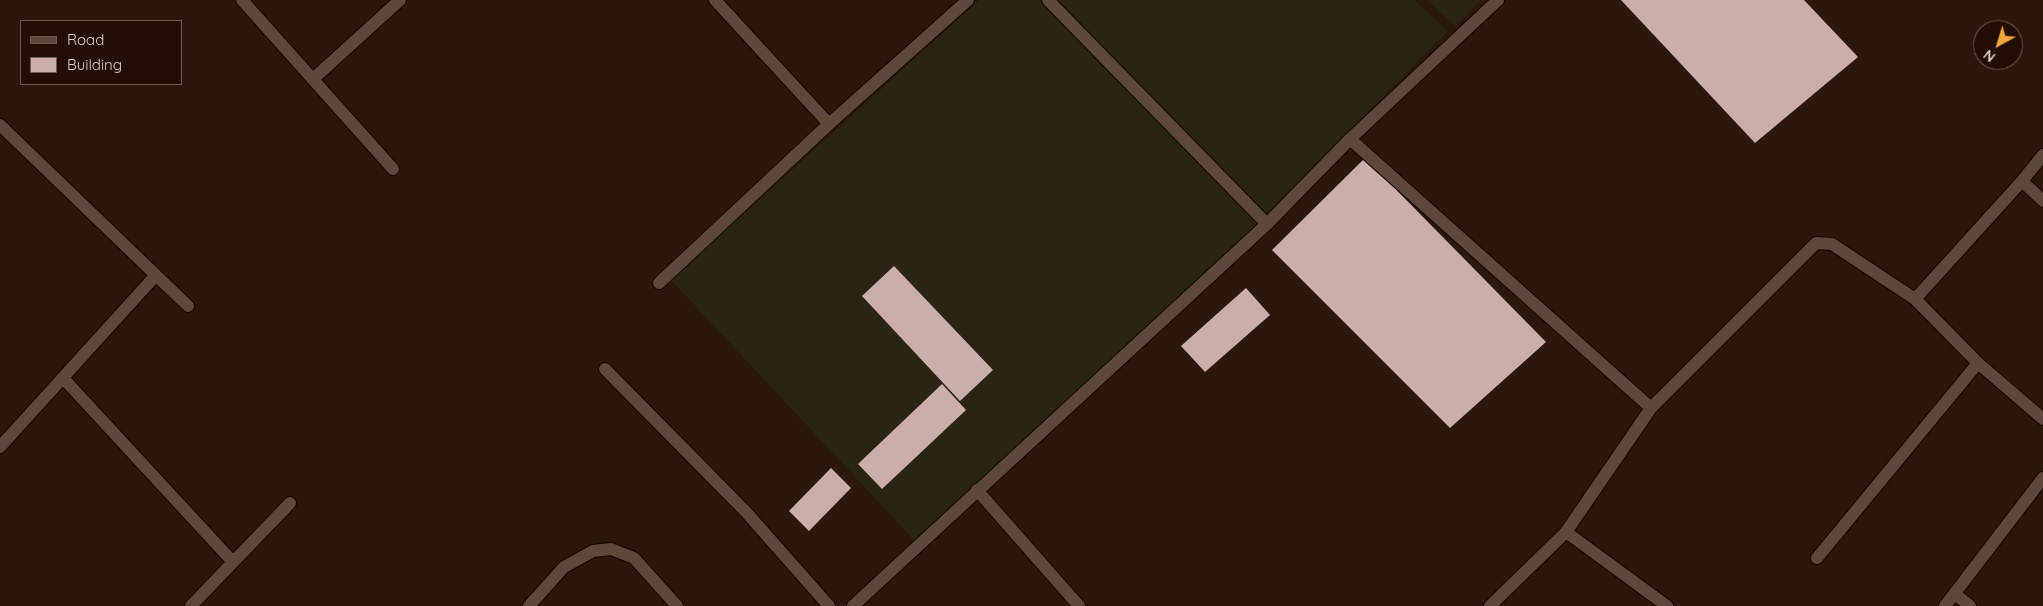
<!DOCTYPE html>
<html>
<head>
<meta charset="utf-8">
<style>
  body { margin:0 }
  #map { position:relative; width:2043px; height:606px; overflow:hidden; background:#2b180d; font-family:Quicksand,sans-serif }
  canvas { display:block }
  .legend { position:absolute; left:20px; top:20px; width:162px; height:65px; box-sizing:border-box; background:#210f05; border:1px solid #6c5c53; margin:0; padding:6px 9px; list-style:none; font-size:15px; color:#ddd0c9 }
  .legend li { display:flex; align-items:center; gap:10px; height:25px }
  .legend b { width:25px; border:1px solid #6c5c53 }
  .north { position:absolute; left:1973px; top:20px; width:50px; height:50px; box-sizing:border-box; background:#210f05; border:1px solid #6c5c53; border-radius:50%; rotate:219deg; font-size:14px; font-weight:700; line-height:20px; text-align:center; color:#ddd0c9 }
  .north::after { content:''; display:block; margin:auto; width:18px; height:22px; background:#f1a540; clip-path:polygon(50% 0,100% 100%,50% 72%,0 100%) }
</style>
</head>
<body>
<div id="map">
<canvas width="2043" height="606"></canvas>
<ul class="legend">
<li><b style="height:6px;background:#5d483c"></b>Road</li>
<li><b style="height:14px;background:#cbadac"></b>Building</li>
</ul>
<div class="north">N</div>
</div>
<script>
const context = document.querySelector('canvas').getContext('2d');
context.lineJoin = 'round';
function fillPath(path, color) { context.fillStyle = color; context.fill(path, 'evenodd'); }
const toPath = rows => new Path2D(rows.map(r => 'M' + r).join(''));
function strokePath(path, color, width, dash) { context.strokeStyle = color; context.lineWidth = width; context.lineCap = dash ? 'butt' : 'round'; context.setLineDash(dash || []); context.stroke(path); }
fillPath(toPath([
  [979,0,1414,0,1448,31,1258,224,916,542,671,280],
  [1427,0,1481,0,1455,26]
]), '#2a2413');
fillPath(toPath([
  [1621,0,1804,0,1858,57,1755,143],
  [1365,158,1546,342,1450,428,1272,250],
  [894,266,993,370,960,401,862,296],
  [1246,288,1270,315,1205,372,1181,346],
  [942,384,966,410,882,489,858,464],
  [831,468,851,488,809,531,789,511]
]), '#cbadac');
const street = toPath([
  [242,0,393,169],
  [715,0,829,124],
  [1048,0,1267,224],
  [313,79,400,0],
  [0,125,188,306],
  [1350,139,1651,408],
  [2043,155,2022,181,2043,201],
  [659,283,829,124,968,0],
  [1915,299,2022,181],
  [605,369,746,512,829,606],
  [63,378,233,562],
  [0,447,156,275],
  [977,490,1079,606],
  [1566,532,1667,606],
  [1817,558,1978,363],
  [1955,594,1970,606],
  [191,606,290,503],
  [529,606,564,567,593,551,611,549,634,558,677,606],
  [853,606,1267,224,1350,139,1498,0],
  [1490,606,1566,532,1651,408,1816,243,1832,244,1915,299,1978,363,2043,419],
  [1945,606,2043,478]
]);
strokePath(street, '#120400', 14);
strokePath(street, '#5d483c', 12);
</script>
</body>
</html>
